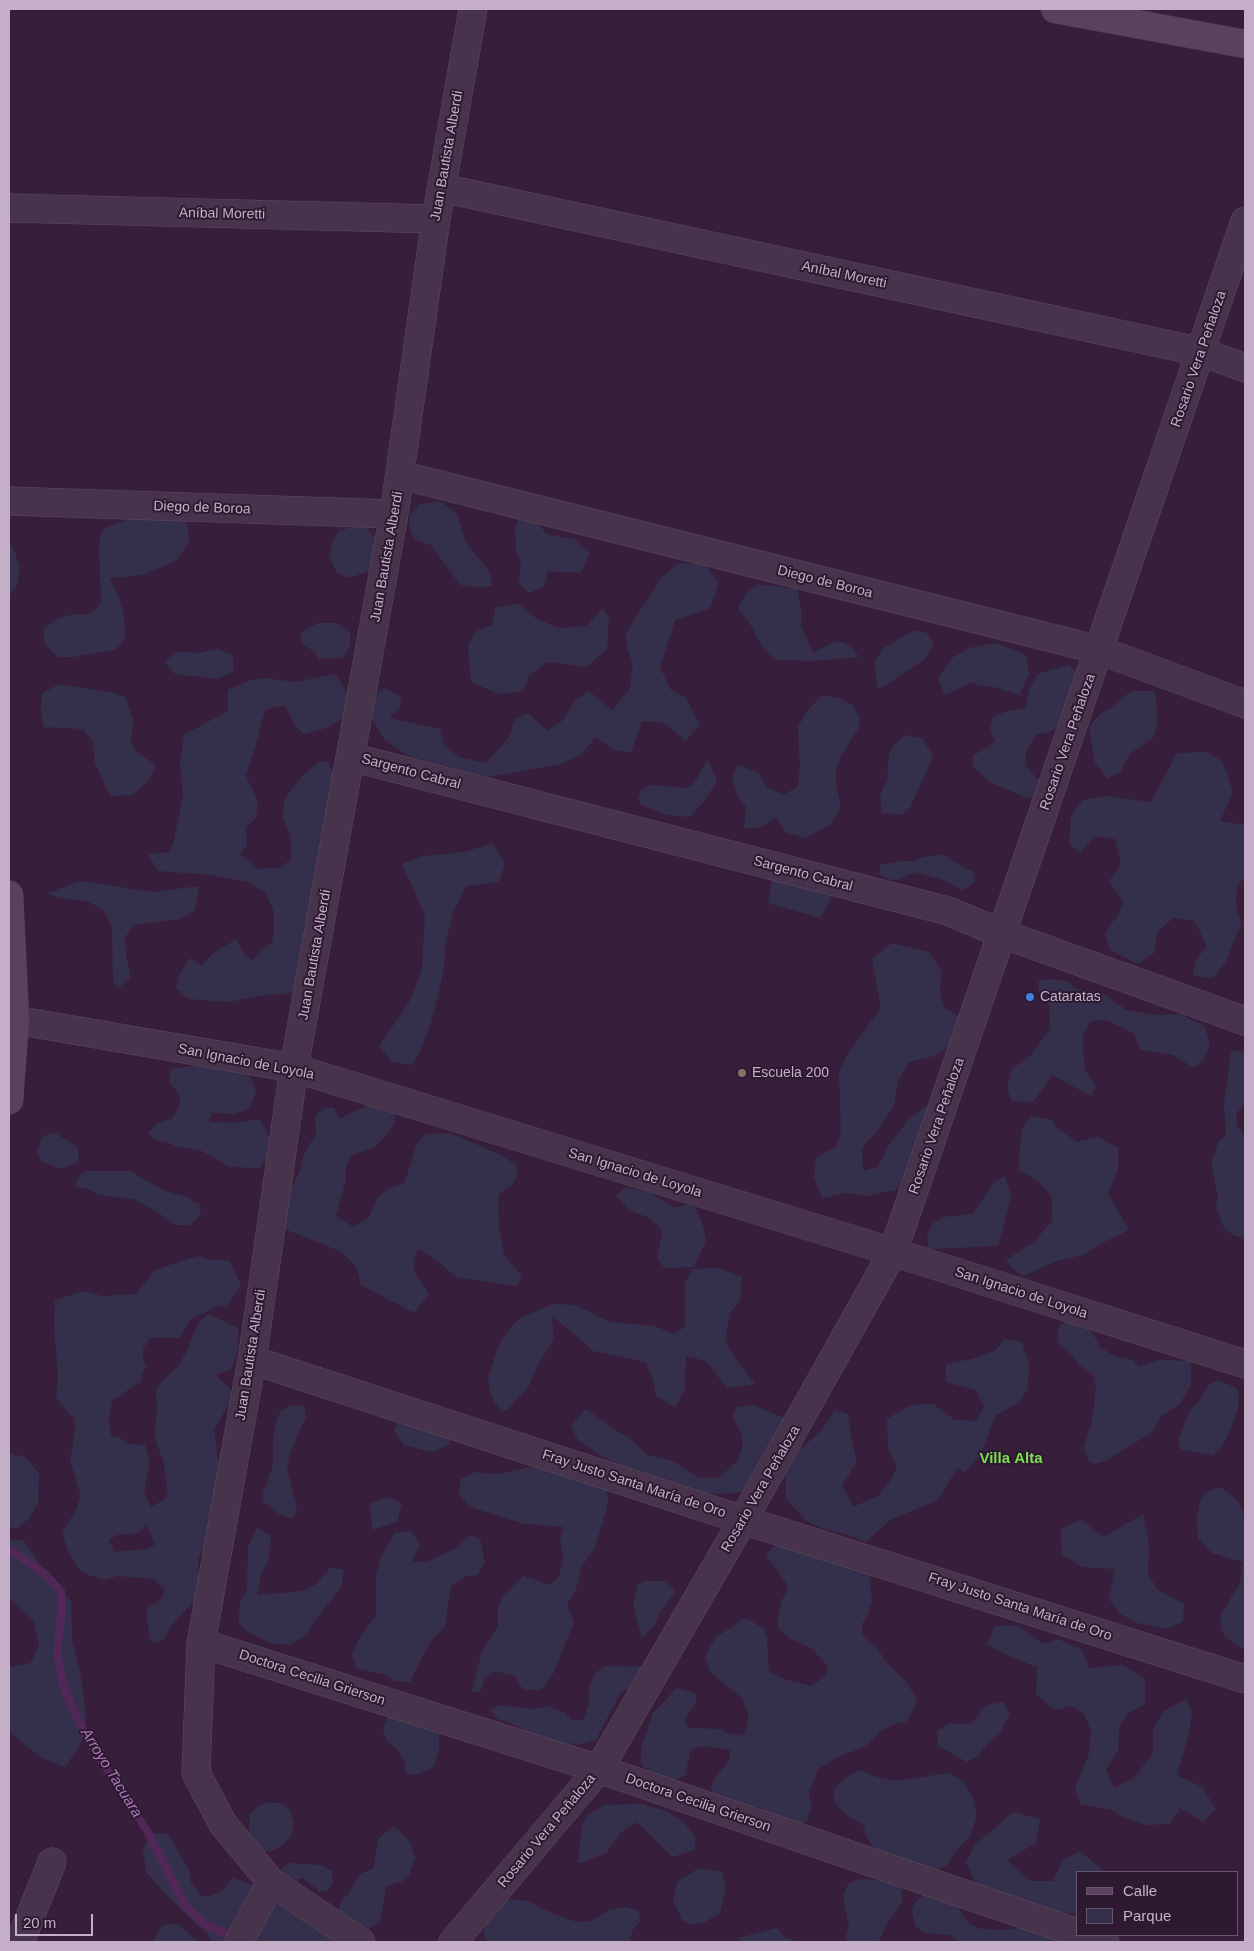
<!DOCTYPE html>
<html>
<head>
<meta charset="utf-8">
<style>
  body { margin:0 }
  #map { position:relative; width:1254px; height:1951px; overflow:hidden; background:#371f3c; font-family:Helvetica,sans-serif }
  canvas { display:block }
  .frame { position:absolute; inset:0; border:10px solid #c5aec8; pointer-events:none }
  .legend { position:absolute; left:1076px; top:1871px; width:162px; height:65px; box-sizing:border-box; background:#2d1930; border:1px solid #6a556d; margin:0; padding:6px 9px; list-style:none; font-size:15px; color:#c5aec8 }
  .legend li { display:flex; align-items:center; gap:10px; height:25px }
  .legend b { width:25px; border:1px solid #6a556d }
  .scale { position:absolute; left:15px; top:1914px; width:78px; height:22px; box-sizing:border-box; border:2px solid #c5aec8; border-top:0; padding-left:6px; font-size:15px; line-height:18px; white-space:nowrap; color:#c5aec8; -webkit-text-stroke:4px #2d1930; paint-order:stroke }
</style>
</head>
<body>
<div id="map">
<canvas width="1254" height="1951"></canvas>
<div class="frame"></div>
<ul class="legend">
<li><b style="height:6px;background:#5c415f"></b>Calle</li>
<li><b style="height:14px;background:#34304c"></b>Parque</li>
</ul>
<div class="scale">20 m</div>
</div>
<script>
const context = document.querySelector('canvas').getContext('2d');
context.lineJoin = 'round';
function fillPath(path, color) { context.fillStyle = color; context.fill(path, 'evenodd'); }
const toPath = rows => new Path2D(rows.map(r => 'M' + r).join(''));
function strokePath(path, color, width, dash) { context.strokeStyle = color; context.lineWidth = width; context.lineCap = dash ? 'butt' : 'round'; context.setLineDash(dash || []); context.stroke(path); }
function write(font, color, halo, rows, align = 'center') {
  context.font = font + ' Helvetica,sans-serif'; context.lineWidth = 4; context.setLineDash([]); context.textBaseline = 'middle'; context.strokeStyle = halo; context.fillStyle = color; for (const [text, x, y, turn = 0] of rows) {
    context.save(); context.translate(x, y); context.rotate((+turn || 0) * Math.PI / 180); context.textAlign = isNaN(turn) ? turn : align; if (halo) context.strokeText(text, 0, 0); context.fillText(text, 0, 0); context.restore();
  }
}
fillPath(toPath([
  [434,502,441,502,457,514,466,543,490,572,492,585,482,588,460,585,431,545,416,540,412,535,409,524,410,514,420,504],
  [164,514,186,521,190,540,177,560,143,575,110,578,121,603,125,626,125,638,116,650,73,657,57,657,44,642,44,629,57,619,74,614,89,614,96,609,101,601,99,549,101,532,111,525,129,519],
  [520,518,538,524,548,535,574,539,590,553,581,573,548,571,544,586,529,593,519,583,521,564,516,550,515,528],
  [355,526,365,527,379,542,380,558,367,572,348,578,337,573,333,565,329,554,332,543,339,531],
  [9,541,15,552,20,570,17,585,9,597],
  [679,563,704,564,719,583,710,608,675,620,660,667,670,689,685,697,700,724,686,741,664,723,642,721,631,752,616,751,596,737,581,754,561,764,490,777,466,774,451,767,424,761,405,754,384,739,371,717,373,696,384,688,401,697,400,707,389,718,440,729,443,744,459,757,486,763,509,737,515,719,528,713,547,731,562,721,575,701,589,691,612,711,630,688,633,663,627,648,626,633,661,578],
  [758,584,797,589,802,615,801,626,813,653,836,641,850,645,859,657,813,661,775,660,762,647,752,627,738,608,745,595],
  [519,604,537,619,559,628,586,626,602,609,609,617,607,649,586,667,547,662,529,676,523,691,499,694,471,682,468,646,475,632,492,625,495,608],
  [318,623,338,623,350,632,350,647,342,658,318,659,315,652,302,644,301,632],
  [914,630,927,633,934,644,925,659,878,690,874,664,882,649],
  [996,643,1026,655,1029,674,1019,695,994,687,978,685,973,682,945,695,938,678,952,658,969,648],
  [217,649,233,655,234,671,217,679,175,674,165,663,174,652,200,653],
  [1068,665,1081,675,1065,720,1052,731,1036,735,1026,753,1025,765,1039,781,1041,794,1027,798,990,782,973,767,973,755,982,751,995,741,990,728,993,717,1007,711,1025,708,1030,687,1038,674],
  [336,674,351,701,344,717,330,727,304,734,296,727,285,705,265,710,257,741,246,776,258,801,256,818,246,827,247,845,240,854,257,869,280,868,291,859,291,840,288,829,282,815,285,798,303,775,319,762,327,761,333,772,334,783,303,991,278,995,269,994,229,1002,189,999,176,988,179,975,190,958,201,966,212,954,237,939,242,951,251,961,272,942,274,932,274,912,265,892,247,882,211,875,158,871,148,854,170,852,174,840,183,796,180,763,184,735,228,711,228,690,248,681,264,678,295,682],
  [60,684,113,693,126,698,134,723,130,740,135,751,156,765,148,781,133,795,110,796,95,763,93,742,83,729,44,727,41,710,42,693],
  [1131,691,1155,691,1158,722,1153,738,1131,753,1120,772,1108,779,1095,763,1089,727,1100,714,1112,707],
  [822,695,838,698,853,705,860,718,858,729,841,756,836,769,836,786,841,806,831,824,806,838,785,832,776,817,762,827,744,829,746,807,738,798,732,777,737,765,758,772,766,787,784,795,798,786,800,767,798,727,808,710],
  [905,735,922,738,933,756,910,808,902,815,882,813,880,795,887,780,889,754,895,744],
  [1208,752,1223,762,1233,792,1220,821,1245,825,1245,877,1237,886,1236,905,1241,923,1226,962,1213,978,1193,976,1195,960,1207,947,1195,921,1173,918,1158,931,1154,953,1138,964,1110,950,1105,935,1110,925,1118,916,1123,902,1109,881,1121,864,1115,839,1095,836,1080,853,1069,844,1071,815,1083,800,1104,796,1151,802,1177,753],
  [708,759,717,781,705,800,690,817,666,815,641,805,638,798,641,790,650,785,684,788,693,785],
  [493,843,505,864,499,882,466,886,453,913,445,945,444,970,431,1023,420,1051,413,1065,392,1062,379,1046,408,1004,416,986,422,969,425,915,402,864,424,856,465,852],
  [944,854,956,863,973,872,975,882,962,891,946,881,915,872,897,880,887,879,879,874,880,865,900,861,915,861,923,857],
  [773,873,824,879,831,899,820,918,768,903],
  [81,881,153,892,199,886,195,910,181,919,134,925,125,937,126,955,131,978,118,988,113,981,112,928,104,910,87,901,59,898,47,893],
  [892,943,929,952,942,971,940,991,944,1008,967,1022,956,1041,934,1056,909,1062,898,1081,894,1106,877,1131,862,1148,863,1171,878,1167,889,1145,910,1118,936,1099,917,1171,895,1190,866,1196,845,1193,822,1198,814,1177,816,1157,836,1147,841,1132,839,1071,849,1052,881,1008,872,959],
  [1051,979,1069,982,1077,990,1103,993,1126,1010,1154,1015,1180,1014,1205,1026,1210,1046,1204,1059,1194,1068,1173,1055,1141,1050,1134,1034,1107,1020,1090,1021,1083,1036,1083,1053,1086,1072,1096,1085,1091,1096,1052,1075,1033,1102,1011,1101,1007,1087,1012,1069,1030,1056,1050,1029,1049,1004,1039,995,1038,989,1039,981],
  [1231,1050,1245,1053,1245,1101,1236,1115,1237,1125,1245,1138,1245,1238,1233,1235,1224,1228,1216,1207,1218,1196,1211,1164,1218,1143,1226,1135,1224,1103],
  [219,1063,244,1065,254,1085,256,1092,253,1101,247,1110,232,1114,212,1113,209,1122,235,1123,260,1119,272,1144,267,1153,267,1159,259,1168,229,1167,202,1151,173,1146,173,1144,153,1139,148,1133,158,1123,173,1118,180,1105,179,1094,169,1082,171,1069],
  [377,1098,396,1110,394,1124,383,1139,373,1148,352,1155,346,1165,346,1180,336,1216,353,1227,368,1218,378,1197,390,1188,404,1184,417,1144,425,1134,450,1133,499,1154,516,1165,518,1175,512,1185,499,1194,498,1205,499,1226,504,1254,522,1277,517,1286,456,1277,440,1263,418,1248,413,1262,415,1274,429,1294,414,1313,361,1285,357,1268,342,1252,287,1230,280,1223,284,1199,291,1190,300,1171,304,1154,316,1134,315,1116,324,1108,334,1108,339,1119,366,1106],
  [1031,1116,1052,1120,1057,1128,1077,1142,1098,1137,1118,1148,1118,1169,1108,1194,1129,1230,1106,1241,1083,1255,1057,1261,1023,1276,1012,1268,1006,1260,1034,1242,1052,1221,1052,1197,1039,1182,1018,1169,1022,1128],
  [55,1133,77,1147,79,1162,61,1169,41,1161,37,1150,43,1136],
  [88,1171,132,1171,139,1177,165,1191,190,1198,192,1201,199,1203,201,1214,190,1225,174,1225,165,1217,134,1199,99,1195,86,1188,78,1188,75,1185,77,1180,81,1174],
  [1005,1176,1011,1197,998,1246,929,1249,927,1237,932,1224,943,1217,973,1214,994,1182],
  [626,1187,651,1193,674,1208,693,1203,702,1222,706,1240,694,1267,666,1268,662,1265,657,1257,662,1236,661,1228,647,1217,631,1211,616,1196],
  [198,1256,206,1259,230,1261,241,1285,226,1308,219,1305,190,1320,180,1338,150,1338,143,1349,143,1362,147,1365,142,1375,141,1383,138,1383,112,1401,109,1418,111,1436,119,1437,128,1444,145,1445,150,1462,144,1492,151,1507,162,1501,168,1495,164,1464,154,1435,157,1413,156,1388,179,1365,188,1349,198,1323,208,1314,238,1328,238,1350,231,1369,216,1375,235,1394,214,1429,217,1455,223,1478,213,1540,201,1552,198,1560,199,1596,170,1627,164,1639,154,1643,150,1640,146,1610,162,1598,165,1589,153,1579,117,1576,106,1580,89,1575,86,1572,80,1571,68,1552,62,1532,75,1512,81,1496,70,1461,74,1439,75,1421,73,1416,71,1416,56,1397,58,1376,54,1325,55,1300,85,1291,102,1296,136,1294,155,1270],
  [147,1525,155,1545,147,1549,114,1552,109,1540,117,1535,139,1533],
  [718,1268,742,1277,740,1301,731,1311,725,1339,730,1351,755,1384,727,1388,706,1361,686,1356,685,1389,675,1407,656,1396,653,1380,646,1362,593,1351,584,1342,552,1316,554,1340,538,1364,529,1386,509,1408,502,1412,494,1401,490,1391,488,1378,494,1360,499,1344,511,1327,520,1318,553,1304,576,1305,609,1322,655,1326,673,1334,685,1327,685,1283,693,1269],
  [1071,1317,1092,1332,1100,1347,1114,1356,1133,1360,1139,1367,1159,1360,1191,1361,1191,1385,1179,1405,1161,1416,1153,1431,1138,1441,1105,1461,1094,1464,1088,1460,1084,1448,1092,1421,1096,1389,1093,1375,1078,1364,1072,1355,1057,1341,1059,1326],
  [1005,1339,1022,1342,1029,1365,1028,1389,1019,1402,995,1416,981,1454,965,1473,957,1468,938,1500,890,1520,866,1542,843,1533,823,1529,805,1520,786,1498,786,1473,797,1453,822,1429,835,1410,848,1414,852,1442,857,1462,842,1485,853,1507,878,1496,891,1480,897,1466,888,1449,887,1419,911,1405,933,1404,955,1420,976,1421,984,1407,976,1390,946,1382,946,1364,972,1359,995,1351],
  [1218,1380,1237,1388,1239,1398,1238,1408,1231,1429,1221,1448,1213,1456,1180,1449,1178,1440,1190,1410,1198,1403,1209,1385],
  [291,1405,304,1406,306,1417,290,1452,287,1470,297,1507,293,1519,279,1514,262,1501,263,1494,273,1465,273,1438,276,1423,280,1412],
  [753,1405,787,1419,757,1465,754,1482,743,1492,717,1494,699,1493,629,1469,601,1456,578,1440,571,1426,586,1409,614,1429,629,1438,648,1455,673,1461,699,1478,720,1477,738,1460,742,1448,742,1435,733,1417,736,1407],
  [399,1419,447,1424,450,1444,432,1452,404,1445,394,1431],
  [9,1453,25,1457,39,1473,38,1503,30,1517,18,1528,9,1527],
  [552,1456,604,1480,608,1499,606,1511,595,1548,582,1566,576,1589,567,1605,574,1622,553,1674,541,1690,523,1690,515,1676,495,1671,485,1679,480,1692,472,1691,482,1651,498,1626,498,1609,503,1596,523,1576,550,1585,559,1576,563,1559,560,1539,564,1527,524,1524,470,1507,459,1495,461,1479,476,1472,498,1474,530,1467],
  [1220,1487,1237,1500,1242,1510,1244,1520,1245,1649,1233,1643,1225,1636,1222,1631,1220,1616,1240,1583,1243,1562,1212,1553,1198,1538,1197,1518,1201,1498,1209,1491],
  [387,1497,402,1503,397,1522,372,1530,370,1503],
  [1143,1514,1149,1546,1148,1574,1158,1590,1184,1604,1183,1621,1167,1629,1137,1623,1119,1613,1109,1599,1115,1569,1082,1567,1062,1554,1061,1529,1081,1520,1104,1537],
  [257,1527,271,1536,268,1561,261,1574,257,1595,303,1591,315,1585,331,1567,344,1570,341,1587,313,1623,307,1635,289,1645,270,1643,246,1631,238,1621,241,1599,247,1591,248,1547],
  [411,1531,420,1544,411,1563,428,1561,445,1554,459,1546,470,1535,480,1538,485,1563,477,1575,466,1576,451,1586,445,1626,430,1642,410,1682,395,1681,386,1675,356,1668,352,1654,363,1632,376,1616,376,1575,380,1559,395,1533],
  [9,1539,24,1541,49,1578,71,1601,72,1641,81,1676,86,1715,82,1742,65,1767,42,1758,9,1732,9,1667,31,1663,39,1645,34,1621,12,1600,9,1600],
  [773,1546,796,1547,868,1566,872,1601,868,1615,862,1624,862,1634,876,1647,888,1664,908,1684,917,1701,907,1721,895,1724,881,1731,865,1747,839,1756,818,1769,809,1792,811,1807,807,1821,790,1828,777,1827,766,1810,754,1806,732,1807,719,1804,711,1788,715,1778,730,1759,730,1750,705,1746,691,1749,685,1776,675,1780,658,1779,641,1764,641,1749,653,1713,667,1699,676,1688,697,1694,695,1705,684,1720,689,1728,722,1729,726,1733,744,1736,749,1716,742,1698,710,1672,705,1656,716,1637,734,1626,740,1620,748,1619,764,1629,767,1639,769,1672,787,1680,811,1686,826,1676,828,1666,811,1648,790,1639,777,1627,781,1602,788,1589,785,1581,766,1555],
  [644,1581,665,1581,676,1591,659,1614,654,1626,642,1637,634,1610,634,1600,637,1585],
  [995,1626,1019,1626,1043,1644,1058,1639,1081,1649,1089,1668,1123,1665,1145,1679,1145,1704,1127,1714,1119,1726,1118,1751,1106,1769,1114,1788,1134,1778,1153,1753,1153,1730,1164,1711,1186,1699,1192,1713,1189,1733,1177,1775,1202,1787,1216,1809,1203,1822,1180,1808,1170,1824,1145,1825,1120,1816,1112,1810,1080,1804,1075,1787,1089,1754,1091,1731,1084,1714,1071,1706,1055,1710,1036,1695,1037,1667,1016,1659,987,1645],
  [604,1666,651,1667,638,1684,620,1693,596,1740,578,1745,571,1743,563,1745,530,1734,517,1726,498,1719,490,1711,499,1705,532,1709,547,1706,564,1712,573,1721,584,1719,589,1703,589,1687,594,1675],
  [1003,1702,1010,1714,1000,1733,986,1745,978,1756,967,1762,938,1746,937,1731,948,1724,971,1724,987,1705],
  [389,1713,439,1721,439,1751,433,1768,418,1774,406,1774,405,1762,397,1750,386,1740,383,1730],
  [859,1770,877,1777,896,1781,948,1773,964,1782,973,1798,977,1817,970,1836,955,1852,946,1866,928,1871,911,1861,899,1861,876,1851,866,1836,864,1826,847,1815,835,1803,833,1790,844,1779],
  [267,1803,280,1803,290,1810,294,1823,291,1836,281,1846,269,1852,258,1851,251,1839,249,1830,250,1814,257,1807],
  [642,1804,666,1811,683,1821,695,1837,695,1850,672,1857,637,1822,621,1832,606,1853,585,1862,578,1863,582,1826,587,1815,604,1805],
  [1013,1812,1040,1819,1036,1843,1007,1860,1030,1881,1053,1881,1063,1860,1080,1851,1101,1869,1101,1872,1078,1872,1078,1914,1052,1911,995,1897,976,1883,966,1863,974,1846],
  [394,1826,409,1840,415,1857,409,1875,401,1882,386,1886,380,1922,361,1933,338,1913,341,1901,349,1893,360,1874,374,1868,378,1839],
  [151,1834,168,1834,189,1870,191,1883,201,1896,210,1896,222,1891,232,1878,259,1887,230,1942,212,1942,208,1935,170,1899,146,1872,143,1849],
  [290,1863,321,1865,332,1871,333,1883,327,1891,320,1892,303,1878,298,1879,298,1886,279,1878,281,1869],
  [699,1868,722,1872,726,1888,720,1913,705,1922,690,1925,682,1920,673,1900,677,1882],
  [859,1879,883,1881,902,1888,902,1902,889,1920,878,1942,845,1942,849,1926,843,1896,848,1884],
  [929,1893,955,1901,962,1914,969,1924,981,1929,1005,1930,1028,1926,1075,1942,959,1942,951,1935,925,1933,916,1927,912,1911,914,1904,922,1895],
  [508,1899,528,1901,556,1915,577,1922,591,1921,609,1910,626,1907,639,1911,640,1921,632,1931,630,1941,636,1942,488,1942,484,1936,486,1918,492,1905],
  [292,1903,354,1942,259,1942,256,1938,274,1905],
  [178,1924,198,1942,154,1942,155,1937,162,1925],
  [777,1928,784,1937,801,1942,739,1942,738,1938]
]), '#34304c');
strokePath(toPath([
  [9,1549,45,1574,61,1591,62,1608,57,1651,63,1685,88,1741,148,1832,185,1906,206,1925,226,1934]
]), '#502757', 8);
const street = toPath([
  [442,188,1202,352,1245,368],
  [9,208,436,219],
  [401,475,1099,650,1245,704],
  [9,501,394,514],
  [351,757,948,911,1003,934,1245,1021],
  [9,1019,294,1068,893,1252,1245,1364],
  [252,1360,743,1520,1245,1679],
  [201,1643,599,1769,1078,1933],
  [1083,1935,1105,1942],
  [20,1942,52,1862],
  [239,1942,271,1882],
  [361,1942,271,1882,223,1824,196,1773,201,1643,252,1360,294,1068,394,514,436,219,473,9],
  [453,1942,599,1769,743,1520,893,1252,1245,221]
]);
const secondary = toPath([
  [1055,9,1245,44],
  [9,895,15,1020,9,1100]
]);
strokePath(street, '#604b63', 29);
strokePath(secondary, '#4f3a52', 29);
strokePath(street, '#48334c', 28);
strokePath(secondary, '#5c415f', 28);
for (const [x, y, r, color] of [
  [1030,997,5,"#3f7fe0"],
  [742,1073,5,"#8d6e63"]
]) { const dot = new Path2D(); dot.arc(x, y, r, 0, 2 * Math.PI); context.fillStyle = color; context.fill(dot); strokePath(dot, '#2d1930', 2); }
write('14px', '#c5aec8', '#2d1930', [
  ["Juan Bautista Alberdi",447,156,-80],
  ["Aníbal Moretti",222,214,1],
  ["Aníbal Moretti",844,275,12],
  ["Rosario Vera Peñaloza",1199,359,-71],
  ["Diego de Boroa",202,508,2],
  ["Juan Bautista Alberdi",387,557,-80],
  ["Diego de Boroa",825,582,14],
  ["Rosario Vera Peñaloza",1068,742,-71],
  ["Sargento Cabral",411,772,15],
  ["Sargento Cabral",803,874,15],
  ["Juan Bautista Alberdi",315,955,-80],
  ["San Ignacio de Loyola",246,1062,11],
  ["Rosario Vera Peñaloza",937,1126,-71],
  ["San Ignacio de Loyola",635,1173,17],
  ["San Ignacio de Loyola",1021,1293,18],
  ["Juan Bautista Alberdi",251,1355,-81],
  ["Fray Justo Santa María de Oro",634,1484,18],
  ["Rosario Vera Peñaloza",761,1489,-60],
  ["Fray Justo Santa María de Oro",1020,1607,18],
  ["Doctora Cecilia Grierson",312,1678,18],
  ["Doctora Cecilia Grierson",698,1803,19],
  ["Rosario Vera Peñaloza",547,1831,-50]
]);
write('14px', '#c5aec8', '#2d1930', [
  ["Cataratas",1040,997],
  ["Escuela 200",752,1073]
], 'left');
write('bold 15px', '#7ede53', '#2d1930', [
  ["Villa Alta",1011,1459]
]);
write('italic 15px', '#ad7ab8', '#2d1930', [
  ["Arroyo Tacuara",111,1773,58]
]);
</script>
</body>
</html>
